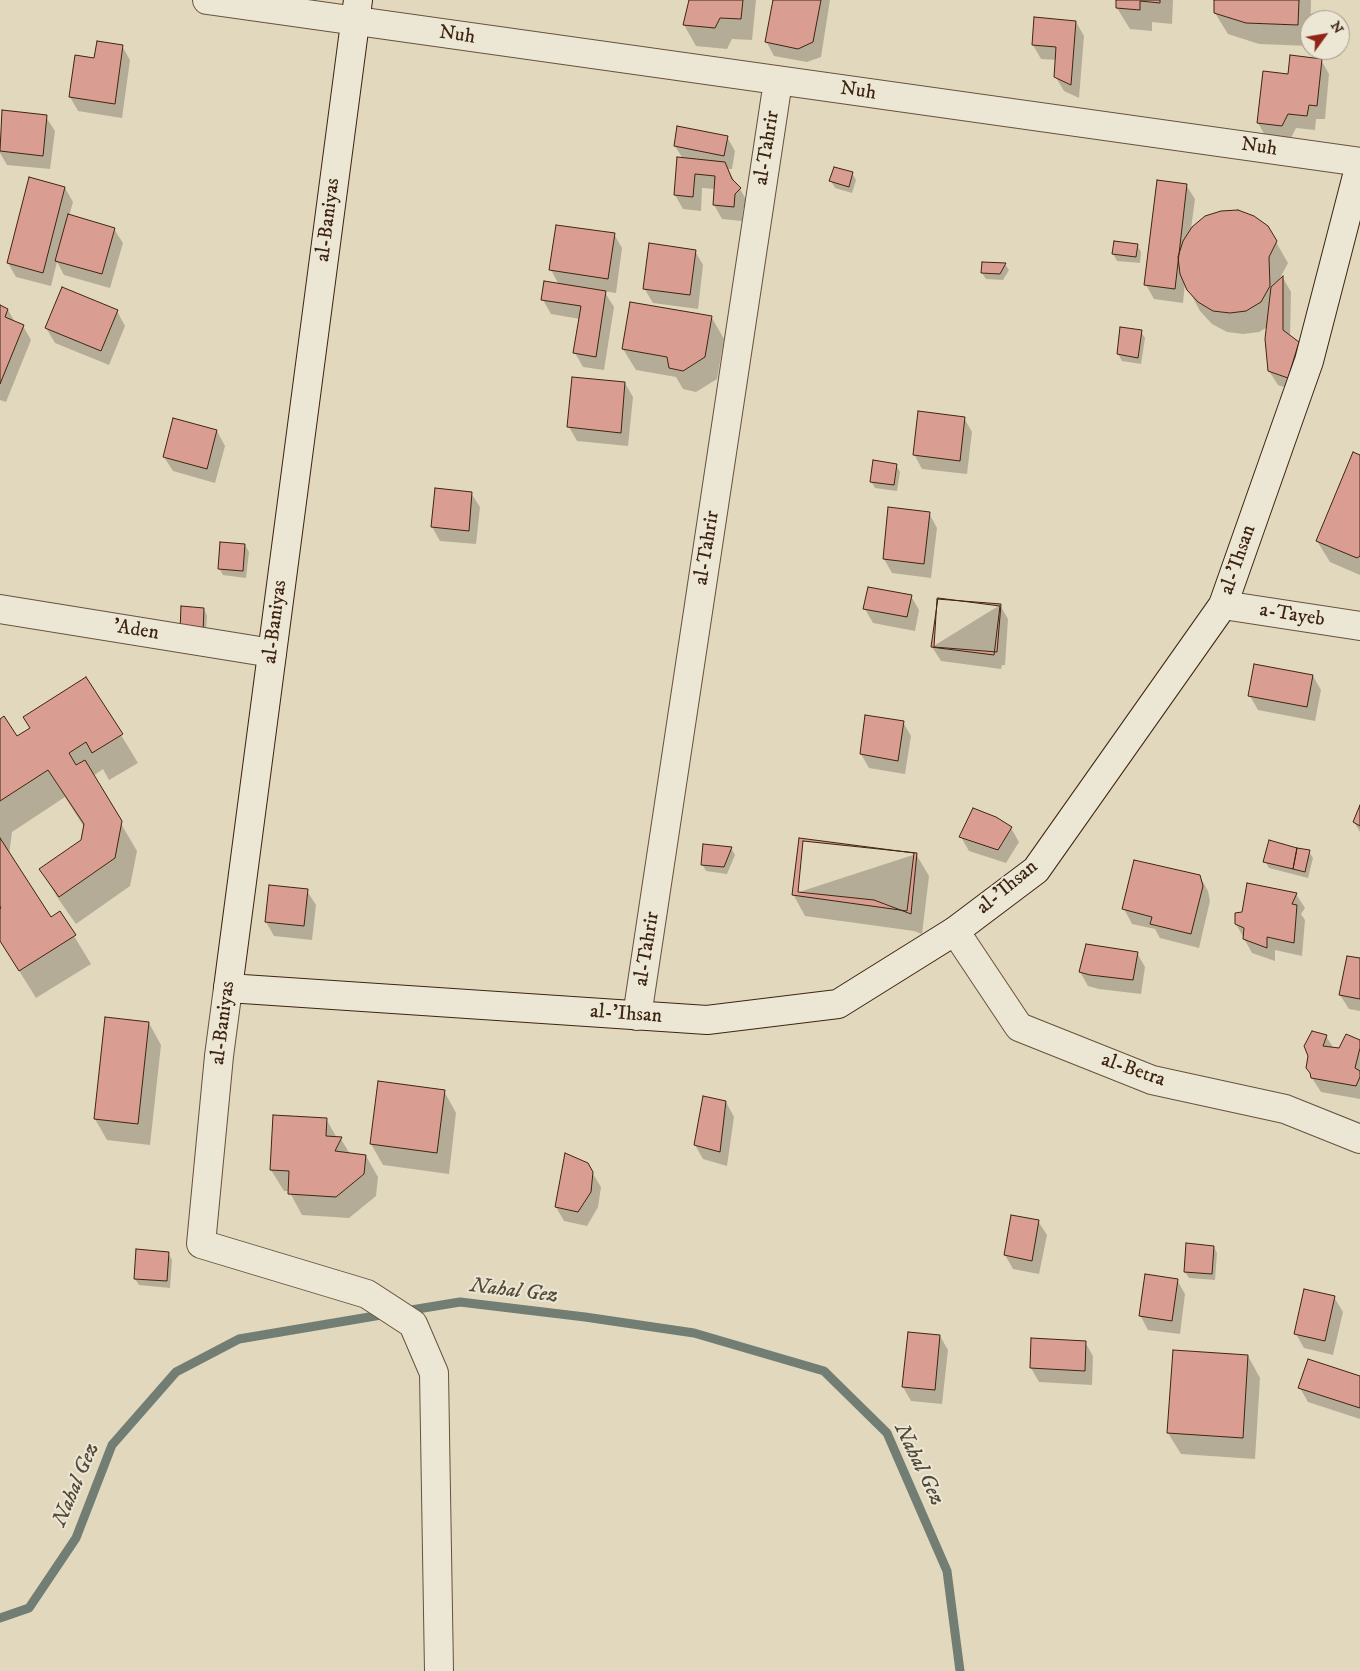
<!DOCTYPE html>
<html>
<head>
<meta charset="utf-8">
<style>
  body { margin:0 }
  #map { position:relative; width:1360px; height:1671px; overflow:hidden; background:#e2d8bd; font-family:"IM FELL DW Pica",serif }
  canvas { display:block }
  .north { position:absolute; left:1300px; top:10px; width:50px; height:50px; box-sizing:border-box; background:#ece6d4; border:1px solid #a69986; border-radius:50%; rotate:58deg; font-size:14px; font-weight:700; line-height:20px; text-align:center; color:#3e2511 }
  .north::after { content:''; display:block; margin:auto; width:18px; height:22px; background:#8f2418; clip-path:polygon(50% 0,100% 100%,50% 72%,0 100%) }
</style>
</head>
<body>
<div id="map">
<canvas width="1360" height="1671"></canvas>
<div class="north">N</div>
</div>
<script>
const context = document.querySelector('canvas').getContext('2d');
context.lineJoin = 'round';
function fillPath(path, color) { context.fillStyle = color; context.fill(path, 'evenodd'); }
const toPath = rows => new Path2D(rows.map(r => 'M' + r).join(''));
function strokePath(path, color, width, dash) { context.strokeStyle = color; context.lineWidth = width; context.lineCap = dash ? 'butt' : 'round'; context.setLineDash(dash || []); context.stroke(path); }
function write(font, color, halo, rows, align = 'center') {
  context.font = font + ' "IM FELL DW Pica",serif'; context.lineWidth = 4; context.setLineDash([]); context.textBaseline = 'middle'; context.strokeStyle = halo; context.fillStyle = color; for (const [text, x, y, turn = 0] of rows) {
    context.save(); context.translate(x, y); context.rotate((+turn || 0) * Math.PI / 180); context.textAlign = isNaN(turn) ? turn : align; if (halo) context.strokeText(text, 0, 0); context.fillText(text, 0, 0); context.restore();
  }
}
fillPath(toPath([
  [700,0,756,0,752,40,732,39,727,49,696,46,684,25],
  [774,0,830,0,821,57,807,62,774,56,766,41],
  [1118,0,1173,0,1172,24,1152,22,1152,31,1130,29,1117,8],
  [1216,0,1311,0,1310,46,1259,44,1228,34,1215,13],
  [1035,18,1076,22,1084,36,1079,98,1064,91,1055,76,1057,60,1041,59,1033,45],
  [122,46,130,60,122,118,78,111,70,97,76,57,95,60],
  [1321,60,1329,74,1325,119,1316,119,1315,130,1296,128,1290,140,1266,137,1258,123],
  [3,112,46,117,55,131,50,169,7,165,0,153],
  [727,137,735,151,732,169,728,169,736,184,740,189,748,203,743,209,742,221,722,219,714,205,715,189,702,188,701,211,683,209,675,195,683,159,675,146],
  [852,173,856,180,852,193,835,188,831,181],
  [1186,185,1195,199,1191,229,1276,242,1288,263,1278,282,1283,278,1291,292,1290,338,1298,343,1306,358,1296,391,1278,385,1269,371,1268,327,1259,332,1243,334,1227,332,1212,324,1200,311,1185,283,1183,303,1154,299,1146,285],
  [65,188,73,202,69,216,114,229,123,243,110,288,64,275,57,262,51,286,16,277,8,263],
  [614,234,622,248,616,293,604,291,614,307,604,370,583,367,575,353,580,319,551,314,543,300,559,285,551,270],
  [1137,245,1141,252,1140,263,1117,261,1113,254],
  [695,251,703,265,698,309,653,303,644,288],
  [983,263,1005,264,1009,270,1003,280,986,279,982,273],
  [0,306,8,310,15,322,23,326,31,340,6,402,0,400],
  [117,311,125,326,109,365,55,343,46,328],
  [712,318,724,339,717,379,696,392,683,389,676,377,636,370,623,349],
  [1141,332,1145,338,1141,364,1122,361,1118,354],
  [573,378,625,383,633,397,628,446,577,441,569,427],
  [964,418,972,432,967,474,922,469,914,454],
  [217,431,225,446,215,483,173,471,164,457],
  [1360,457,1360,575,1330,562,1317,541],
  [896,465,900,472,897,491,875,488,871,481],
  [471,493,480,507,476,544,440,541,432,527],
  [929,513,937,528,931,578,892,573,884,559],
  [245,545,249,552,246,578,223,575,219,568],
  [911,596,919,610,915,631,873,623,865,609],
  [1000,605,1008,619,1005,665,1002,665,1001,669,941,661,932,647],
  [204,609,207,616,206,632,185,637],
  [1313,676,1321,690,1315,721,1258,710,1250,696],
  [866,717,903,722,911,736,905,774,869,768,861,754],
  [0,720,16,738,121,735,138,763,109,780,103,769,93,776,137,851,130,886,76,924,57,897,41,869,82,841,84,827,65,797,12,832,9,855,50,919,74,936,91,964,36,998,0,940],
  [1360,808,1360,832,1354,822],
  [1011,828,1019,842,1006,863,969,851,961,837],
  [731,848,735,855,727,874,706,871,702,864],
  [1309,852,1313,858,1308,878,1269,868,1265,861],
  [916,854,929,876,922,934,914,931,805,916,793,894],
  [1200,877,1208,891,1210,901,1199,948,1160,938,1155,929,1132,924,1124,909],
  [1248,884,1296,894,1305,908,1301,914,1305,920,1302,956,1275,950,1275,961,1252,953,1236,924,1243,913],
  [270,886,307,891,316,905,312,940,274,936,266,922],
  [1137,953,1145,967,1141,994,1099,989,1088,986,1080,972],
  [1360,960,1360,1011,1349,1009,1340,995],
  [149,1023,161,1045,150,1145,107,1140,95,1119],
  [1326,1036,1334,1049,1339,1050,1360,1041,1360,1099,1321,1092,1312,1078,1309,1056],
  [444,1091,456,1113,449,1174,383,1165,371,1144],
  [726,1102,734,1117,727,1166,703,1159,695,1145],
  [326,1119,337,1138,341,1139,350,1154,366,1156,378,1177,376,1196,349,1218,302,1215,289,1191,284,1191,271,1170],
  [587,1164,601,1187,598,1207,587,1226,564,1221,556,1207],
  [1038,1221,1047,1235,1039,1274,1013,1269,1005,1255],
  [1214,1247,1217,1253,1215,1280,1189,1278,1185,1272],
  [168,1253,172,1260,170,1288,139,1285,135,1279],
  [1177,1280,1185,1294,1180,1334,1148,1330,1140,1315],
  [1334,1297,1343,1312,1333,1355,1304,1348,1296,1334],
  [940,1336,948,1350,942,1404,911,1401,903,1387],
  [1085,1342,1093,1356,1092,1385,1039,1382,1031,1368],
  [1248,1356,1260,1378,1255,1459,1181,1454,1168,1433],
  [1360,1377,1360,1419,1308,1402,1300,1388]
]), '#0003');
strokePath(toPath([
  [405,1311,460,1302,585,1317,694,1333,824,1371,887,1433,947,1571,960,1671],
  [0,1618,29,1608,76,1538,112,1445,176,1372,239,1339,387,1314]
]), '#727e74', 9);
const building = toPath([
  [689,0,743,0,741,19,720,18,715,28,683,25,689,0],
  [773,0,821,0,813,42,798,49,765,42,773,0],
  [1116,0,1160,0,1160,3,1140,1,1140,10,1116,8,1116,0],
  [1214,0,1299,0,1298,25,1246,23,1214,13,1214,0],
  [1034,17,1076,21,1071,85,1054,77,1056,47,1032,45,1034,17],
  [97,41,123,45,115,104,69,97,75,55,94,58,97,41],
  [1290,55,1322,59,1317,106,1309,105,1307,116,1288,114,1282,126,1257,123,1263,71,1288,74,1290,55],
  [2,110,47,115,43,156,0,151,2,110],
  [677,126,728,136,724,156,674,146,677,126],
  [677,157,725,162,732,179,741,188,735,194,734,207,713,205,715,176,695,174,693,197,674,195,677,157],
  [834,167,853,172,849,187,829,181,834,167],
  [29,177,65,187,43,273,7,263,29,177],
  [1157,180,1187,184,1175,289,1144,285,1157,180],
  [1238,210,1254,216,1268,226,1277,241,1269,257,1270,286,1261,302,1246,311,1230,313,1213,311,1198,302,1187,290,1180,274,1178,257,1183,241,1192,227,1205,216,1221,211,1238,210],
  [68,214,115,228,102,274,55,261,68,214],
  [556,225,615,233,608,279,549,270,556,225],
  [1114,241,1138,244,1136,257,1112,254,1114,241],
  [649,243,696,250,690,295,643,289,649,243],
  [982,262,1006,263,1000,274,981,273,982,262],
  [1283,276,1283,330,1299,342,1288,378,1268,371,1265,339,1271,287,1283,276],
  [544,281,606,291,596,357,573,353,581,306,541,300,544,281],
  [62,287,118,310,101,351,45,328,62,287],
  [630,302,712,316,705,357,683,371,669,368,667,357,622,349,630,302],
  [0,305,8,309,5,317,24,325,0,384,0,305],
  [1120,327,1142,330,1138,358,1117,354,1120,327],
  [572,377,625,382,621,433,567,427,572,377],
  [918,411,965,417,960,461,913,455,918,411],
  [173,418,217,430,207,469,163,457,173,418],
  [1353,452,1360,455,1360,556,1357,558,1316,541,1353,452],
  [873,460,897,464,894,485,870,482,873,460],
  [435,488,472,492,469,531,431,527,435,488],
  [888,507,930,512,924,564,883,559,888,507],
  [220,542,245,544,243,571,218,569,220,542],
  [868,587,912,595,907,617,863,609,868,587],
  [938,598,1000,606,994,655,931,647,938,598],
  [937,599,1001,604,997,652,934,647,937,599],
  [181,606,204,608,203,633,180,631,181,606],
  [1254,664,1313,675,1307,707,1248,696,1254,664],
  [86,677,123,734,92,753,86,742,69,753,76,765,85,760,122,821,115,858,59,897,39,869,81,840,84,824,48,770,0,801,0,719,4,716,17,736,30,728,23,717,86,677],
  [865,715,904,721,898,761,860,754,865,715],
  [1360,805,1360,826,1353,822,1360,805],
  [973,808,996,817,1012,827,998,850,959,837,973,808],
  [0,838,51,917,60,911,76,935,19,971,0,941,0,909,1,908,0,906,0,838],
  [799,838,914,853,907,911,792,895,799,838],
  [1269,840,1297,848,1293,869,1263,862,1269,840],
  [803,841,917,853,911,914,874,900,798,892,803,841],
  [703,844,732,847,724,867,701,865,703,844],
  [1297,848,1310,850,1305,872,1293,869,1297,848],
  [1134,860,1200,875,1203,886,1191,934,1150,924,1152,917,1122,909,1134,860],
  [1247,883,1297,893,1292,904,1297,905,1294,943,1267,937,1267,948,1243,939,1244,928,1235,924,1235,913,1242,912,1247,883],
  [269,885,308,889,304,926,265,922,269,885],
  [1086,944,1138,952,1133,980,1090,975,1079,972,1086,944],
  [1347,956,1360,958,1360,999,1339,995,1347,956],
  [105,1017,149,1022,138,1124,94,1119,105,1017],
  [1312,1031,1327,1035,1323,1046,1339,1048,1346,1034,1360,1040,1360,1048,1355,1068,1360,1071,1360,1077,1356,1086,1311,1078,1310,1073,1306,1068,1308,1056,1304,1046,1312,1031],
  [378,1081,445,1090,437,1153,370,1144,378,1081],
  [703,1096,726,1101,720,1152,694,1145,703,1096],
  [273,1115,327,1118,326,1136,342,1137,335,1151,366,1155,364,1174,336,1197,288,1194,289,1171,270,1170,273,1115],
  [565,1153,588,1163,593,1172,591,1192,578,1212,555,1207,565,1153],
  [1011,1215,1039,1220,1032,1261,1004,1255,1011,1215],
  [1186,1243,1214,1246,1212,1274,1184,1272,1186,1243],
  [136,1249,169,1252,167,1281,134,1279,136,1249],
  [1145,1274,1178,1279,1172,1321,1139,1316,1145,1274],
  [1304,1289,1335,1296,1325,1341,1294,1334,1304,1289],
  [908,1332,940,1335,935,1390,902,1387,908,1332],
  [1031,1338,1086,1341,1085,1371,1030,1368,1031,1338],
  [1173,1350,1248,1355,1243,1438,1167,1433,1173,1350],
  [1308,1359,1360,1376,1360,1408,1298,1388,1308,1359]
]);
fillPath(building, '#d99e91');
strokePath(building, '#3e2511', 1);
const street = toPath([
  [207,0,1360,162],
  [1223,605,1360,626],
  [0,609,272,653],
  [955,931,1019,1027,1152,1080,1285,1109,1360,1139],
  [228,988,219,1056,201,1244,367,1294,413,1324,434,1373,439,1671],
  [637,1016,778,81]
]);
const secondary = toPath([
  [358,0,228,988,707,1020,838,1004,955,931,1036,870,1223,605,1309,361,1360,164]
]);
strokePath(street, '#67523c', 30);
strokePath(secondary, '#3e2511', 30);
strokePath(street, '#ece6d4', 28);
strokePath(secondary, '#ece6d4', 28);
write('20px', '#3e2511', '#ece6d4', [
  ["Nuh",457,36,8],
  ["Nuh",858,92,8],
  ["al-Tahrir",768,148,-81],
  ["Nuh",1259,148,8],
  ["al-Baniyas",329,220,-83],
  ["al-Tahrir",708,548,-81],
  ["al-'Ihsan",1239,560,-71],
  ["a-Tayeb",1292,616,9],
  ["al-Baniyas",276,622,-83],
  ["'Aden",136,631,9],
  ["al-'Ihsan",1008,888,-40],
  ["al-Tahrir",648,949,-81],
  ["al-'Ihsan",626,1015,4],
  ["al-Baniyas",224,1023,-83],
  ["al-Betra",1133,1071,19]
]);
write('italic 21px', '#544a3a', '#ece6d4', [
  ["Nahal Gez",514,1292,7],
  ["Nahal Gez",918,1465,64],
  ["Nahal Gez",77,1485,-67]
]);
</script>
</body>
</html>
